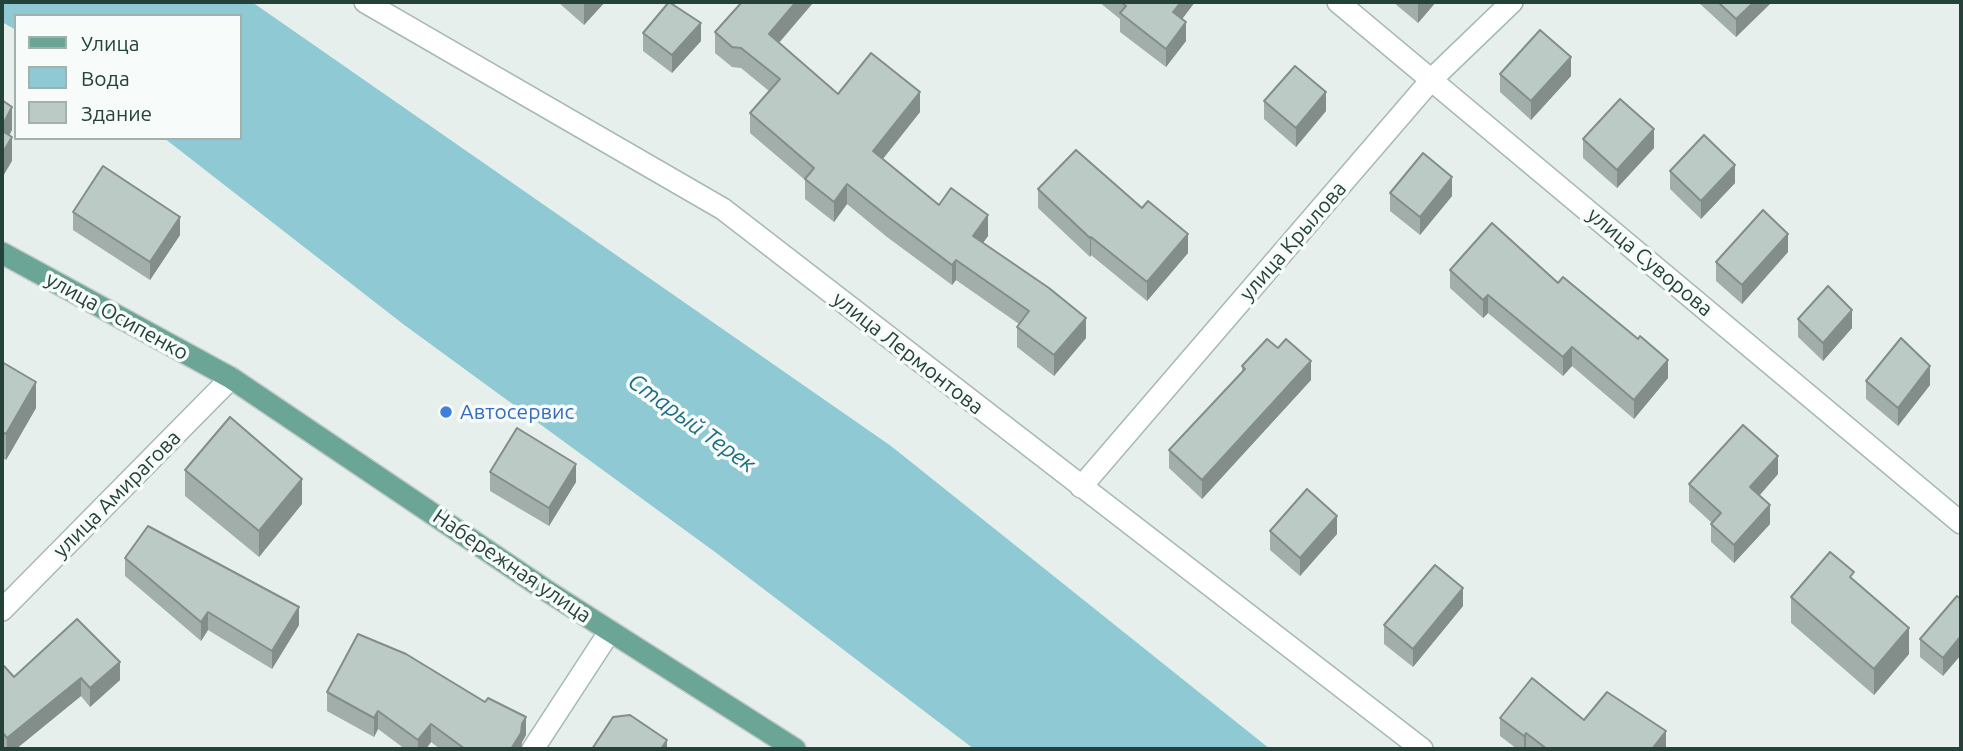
<!DOCTYPE html>
<html>
<head>
<meta charset="utf-8">
<style>
  body { margin:0 }
  #map { position:relative; width:1963px; height:751px; overflow:hidden; background:#e6efeb; font-family:Ubuntu,sans-serif }
  canvas { display:block }
  .frame { position:absolute; inset:0; border:4px solid #24423a; pointer-events:none }
  .legend { position:absolute; left:14px; top:14px; width:228px; height:126px; box-sizing:border-box; background:#f7fbf9; border:2px solid #a3b1ad; margin:0; padding:9px 12px; list-style:none; font-size:21px; color:#24423a }
  .legend li { display:flex; align-items:center; gap:14px; height:35px }
  .legend b { width:35px; border:2px solid #a3b1ad }
</style>
</head>
<body>
<div id="map">
<canvas width="1963" height="751"></canvas>
<div class="frame"></div>
<ul class="legend">
<li><b style="height:9px;background:#6aa596"></b>Улица</li>
<li><b style="height:19px;background:#8ec9d4"></b>Вода</li>
<li><b style="height:19px;background:#bbcac4"></b>Здание</li>
</ul>
</div>
<script>
const context = document.querySelector('canvas').getContext('2d');
context.lineJoin = 'round';
function fillPath(path, color) { context.fillStyle = color; context.fill(path, 'evenodd'); }
const toPath = rows => new Path2D(rows.map(r => 'M' + r).join(''));
function strokePath(path, color, width, dash) { context.strokeStyle = color; context.lineWidth = width; context.lineCap = dash ? 'butt' : 'round'; context.setLineDash(dash || []); context.stroke(path); }
function write(font, color, halo, rows, align = 'center') {
  context.font = font + ' Ubuntu,sans-serif'; context.lineWidth = 7; context.setLineDash([]); context.textBaseline = 'middle'; context.strokeStyle = halo; context.fillStyle = color; for (const [text, x, y, turn = 0] of rows) {
    context.save(); context.translate(x, y); context.rotate((+turn || 0) * Math.PI / 180); context.textAlign = isNaN(turn) ? turn : align; if (halo) context.strokeText(text, 0, 0); context.fillText(text, 0, 0); context.restore();
  }
}
fillPath(toPath([
  [2,2,252,2,891,446,1270,749,974,749,715,552,403,324,164,138,240,138,240,16,16,16,16,30,2,22]
]), '#8ec9d4');
const minor = toPath([
  [365,2,723,209,1422,749],
  [1338,2,1961,523],
  [1081,487,1432,79,1512,2],
  [2,610,231,378],
  [533,749,610,631]
]);
const major = toPath([
  [2,253,231,378,544,589,795,749]
]);
strokePath(minor, '#a8b8b2', 24);
strokePath(major, '#c2cac8', 24);
strokePath(minor, '#fff', 21);
strokePath(major, '#6aa596', 21);
fillPath(toPath([
  [558,2,605,2,584,25],
  [812,2,812,4,779,43,838,94,920,112,883,159,939,205,988,236,983,243,1086,338,1054,376,1017,347,1017,327,1019,324,956,280,952,285,887,237,847,204,834,222,805,199,805,180,750,133,750,113,769,91,741,68,732,67,715,53,715,32],
  [1099,2,1195,2,1182,19,1186,41,1166,67,1120,32,1120,19],
  [1393,2,1436,2,1418,23],
  [1698,2,1772,2,1736,37],
  [643,33,701,41,672,73,643,51],
  [1500,74,1571,76,1531,120,1500,92],
  [1264,101,1326,111,1296,147,1264,119],
  [1583,139,1654,148,1617,188,1583,158],
  [1670,171,1735,183,1701,219,1670,189],
  [1038,189,1142,208,1188,253,1147,301,1091,255,1090,257,1038,208],
  [1390,193,1452,196,1420,235,1390,211],
  [73,212,180,235,150,280,73,230],
  [1788,252,1742,304,1716,281,1716,262],
  [1450,270,1558,283,1668,378,1634,419,1572,366,1563,376,1488,313,1483,318,1450,288],
  [1798,319,1852,328,1823,361,1798,337],
  [2,362,36,408,6,460,2,458],
  [1242,366,1311,380,1202,499,1169,468,1169,450,1242,372],
  [1866,381,1930,385,1898,426,1866,399],
  [185,470,302,504,259,557,185,496],
  [490,472,576,482,549,526,490,491],
  [1778,474,1759,496,1770,524,1734,563,1711,542,1711,524,1712,523,1689,502,1689,484],
  [1270,531,1337,534,1300,576,1270,550],
  [125,558,299,625,272,669,208,630,201,641,125,576],
  [1854,580,1909,654,1874,695,1791,623,1791,597],
  [1957,596,1943,676,1920,657,1920,639],
  [1463,606,1413,667,1384,644,1384,625],
  [77,619,120,680,90,707,81,696,16,749,2,749,2,669,14,677],
  [327,692,526,735,522,742,521,749,440,749,431,742,426,749,405,749,378,729,374,737,327,711],
  [1500,718,1584,720,1666,749,1517,749,1500,736]
]), '#a1aea9');
fillPath(toPath([
  [584,2,605,2,584,25],
  [796,2,812,2,812,4,769,54,769,34],
  [1181,2,1195,2,1173,31,1173,12],
  [1420,2,1436,2,1418,23,1418,5],
  [1754,2,1772,2,1736,37,1736,19],
  [1186,22,1186,41,1166,67,1166,49],
  [701,23,701,41,672,73,672,55],
  [1571,57,1571,76,1531,120,1531,101],
  [920,92,920,112,873,171,873,151],
  [1326,92,1326,111,1296,147,1296,128],
  [12,107,12,130,2,150,2,126],
  [1654,129,1654,148,1617,188,1617,170],
  [12,137,12,161,2,178,2,154],
  [1735,165,1735,183,1701,219,1701,201],
  [1452,177,1452,196,1420,235,1420,217],
  [847,184,847,204,834,222,834,202],
  [988,215,988,236,973,256,973,236],
  [180,217,180,235,150,280,150,262],
  [1188,234,1188,253,1147,301,1147,282],
  [1788,234,1788,252,1742,304,1742,285],
  [1091,237,1091,255,1090,257,1090,238],
  [956,260,956,280,952,285,952,265],
  [1488,295,1488,313,1483,318,1483,300],
  [1852,310,1852,328,1823,361,1823,343],
  [1086,318,1086,338,1054,376,1054,355],
  [1572,347,1572,366,1563,376,1563,357],
  [1668,360,1668,378,1634,419,1634,400],
  [1311,361,1311,380,1202,499,1202,480],
  [1930,366,1930,385,1898,426,1898,408],
  [36,382,36,408,6,460,6,434],
  [1778,456,1778,474,1750,506,1750,487],
  [576,464,576,482,549,526,549,508],
  [302,479,302,504,259,557,259,531],
  [1770,505,1770,524,1734,563,1734,545],
  [1337,516,1337,534,1300,576,1300,558],
  [1463,588,1463,606,1413,667,1413,649],
  [299,607,299,625,272,669,272,651],
  [208,612,208,630,201,641,201,622],
  [1909,628,1909,654,1874,695,1874,669],
  [1961,636,1961,655,1943,676,1943,658],
  [120,662,120,680,90,707,90,688],
  [81,678,81,696,16,749,7,749,7,738],
  [378,711,378,729,374,737,374,718],
  [526,717,526,735,522,742,521,749,511,749,522,724],
  [431,724,431,742,426,749,418,749,418,740],
  [1666,731,1666,749,1652,749],
  [1526,733,1526,749,1524,749,1524,736],
  [667,740,667,749,661,749]
]), '#838d89');
const building = toPath([
  [669,2,701,23,672,55,643,33,669,2],
  [742,2,796,2,769,34,838,94,871,53,920,92,873,151,939,205,951,188,988,215,973,236,1049,288,1086,318,1054,355,1017,327,1029,311,956,260,952,265,887,216,847,184,834,202,805,179,814,168,750,113,780,79,741,48,732,47,715,32,742,2],
  [1121,2,1181,2,1173,12,1186,22,1166,49,1120,13,1126,6,1121,2],
  [1718,2,1754,2,1736,19,1718,2],
  [1540,30,1571,57,1531,101,1500,74,1540,30],
  [1295,66,1326,92,1296,128,1264,101,1295,66],
  [1620,99,1654,129,1617,170,1583,139,1620,99],
  [2,100,12,107,2,126,2,100],
  [2,131,12,137,2,154,2,131],
  [1704,135,1735,165,1701,201,1670,171,1704,135],
  [1076,150,1142,208,1148,201,1188,234,1147,282,1091,237,1090,238,1038,189,1076,150],
  [1423,153,1452,177,1420,217,1390,193,1423,153],
  [103,166,180,217,150,262,73,212,103,166],
  [1763,210,1788,234,1742,285,1716,262,1763,210],
  [1492,223,1558,283,1563,277,1638,339,1640,336,1668,360,1634,400,1572,347,1563,357,1488,295,1483,300,1450,270,1492,223],
  [1828,286,1852,310,1823,343,1798,319,1828,286],
  [1901,338,1930,366,1898,408,1866,381,1901,338],
  [1267,339,1278,348,1286,339,1311,361,1202,480,1169,450,1245,369,1242,366,1267,339],
  [2,362,36,382,6,434,2,432,2,362],
  [230,417,302,479,259,531,185,470,230,417],
  [1743,425,1778,456,1750,487,1770,505,1734,545,1711,524,1721,513,1689,484,1743,425],
  [517,428,576,464,549,508,490,472,517,428],
  [1307,489,1337,516,1300,558,1270,531,1307,489],
  [148,526,299,607,272,651,208,612,201,622,125,558,148,526],
  [1830,552,1854,572,1850,577,1909,628,1874,669,1791,597,1830,552],
  [1435,565,1463,588,1413,649,1384,625,1435,565],
  [1957,596,1961,599,1961,636,1943,658,1920,639,1957,596],
  [77,619,120,662,90,688,81,678,7,738,2,732,2,669,4,666,14,677,77,619],
  [358,634,406,654,485,702,488,698,526,717,522,724,521,733,511,749,465,749,431,724,418,740,378,711,374,718,327,692,358,634],
  [1532,678,1584,720,1607,692,1666,731,1652,749,1547,749,1526,733,1524,736,1500,718,1532,678],
  [630,715,667,740,661,749,592,749,613,717,630,715]
]);
fillPath(building, '#bbcac4');
strokePath(building, '#838d89', 2);
for (const [x, y, r, color] of [
  [446,412,7,"#3f7fe0"]
]) { const dot = new Path2D(); dot.arc(x, y, r, 0, 2 * Math.PI); context.fillStyle = color; context.fill(dot); strokePath(dot, '#f7fbf9', 2.5); }
write('21px', '#24423a', '#f7fbf9', [
  ["улица Крылова",1293,241,-49],
  ["улица Суворова",1650,262,40],
  ["улица Осипенко",117,316,29],
  ["улица Лермонтова",908,353,38],
  ["улица Амирагова",117,494,-45],
  ["Набережная улица",512,566,34]
]);
write('21px', '#366cbe', '#f7fbf9', [
  ["Автосервис",460,412]
], 'left');
write('italic 23px', '#1c6f80', '#f7fbf9', [
  ["Старый Терек",692,423,36]
]);
</script>
</body>
</html>
